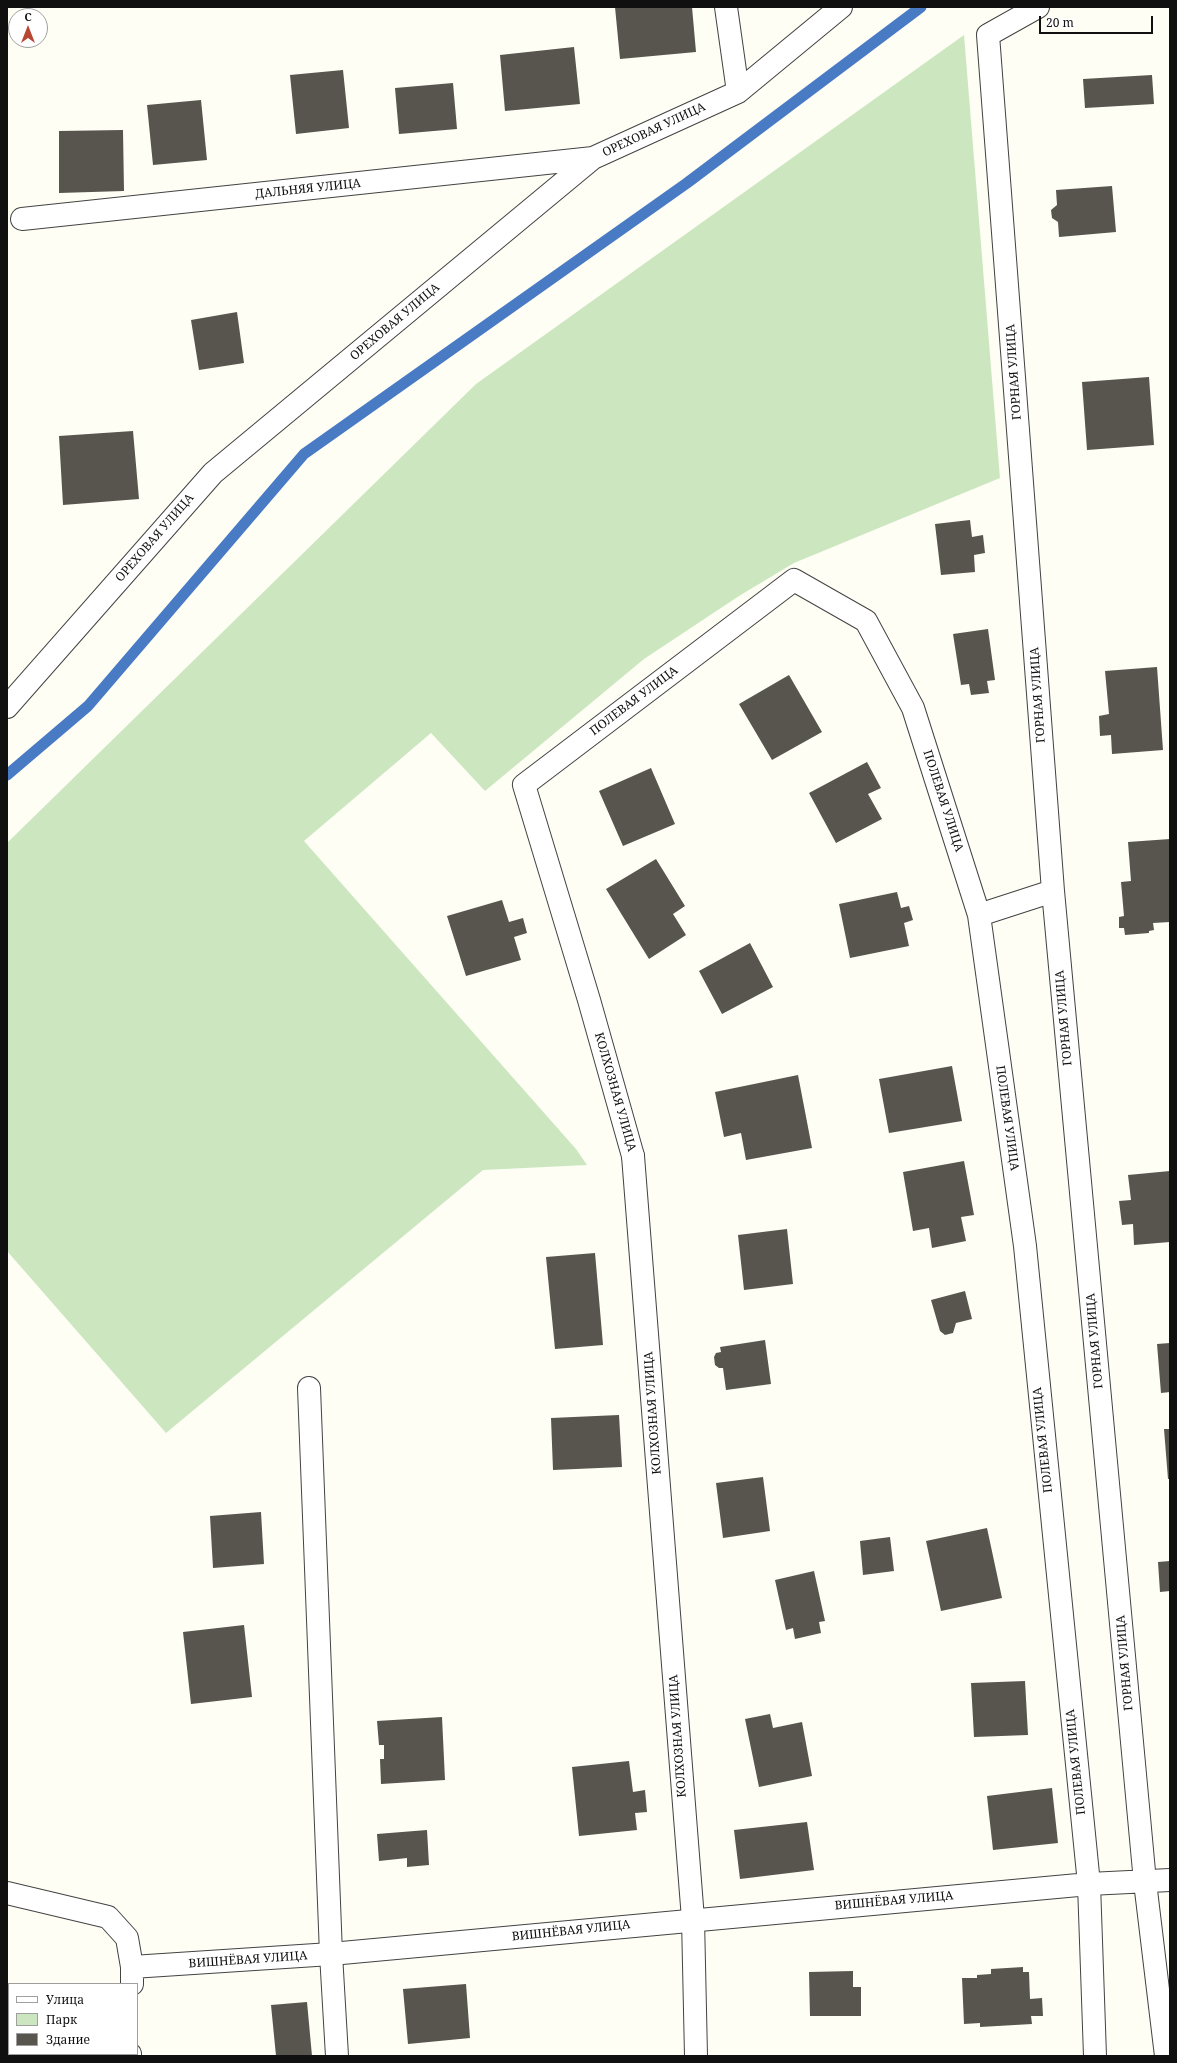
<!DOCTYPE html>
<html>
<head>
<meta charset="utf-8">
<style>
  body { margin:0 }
  #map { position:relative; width:1177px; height:2063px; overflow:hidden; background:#fefef5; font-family:"Noto Serif",serif }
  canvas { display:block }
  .frame { position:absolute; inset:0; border:8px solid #101010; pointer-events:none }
  .legend { position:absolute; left:8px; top:1983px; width:130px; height:72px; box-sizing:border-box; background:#fff; border:1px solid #9f9f9f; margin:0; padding:5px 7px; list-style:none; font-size:12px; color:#101010 }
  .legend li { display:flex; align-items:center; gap:8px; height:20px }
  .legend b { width:20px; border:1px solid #9f9f9f }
  .north { position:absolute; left:8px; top:8px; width:40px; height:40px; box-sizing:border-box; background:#fff; border:1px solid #9f9f9f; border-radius:50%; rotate:0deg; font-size:11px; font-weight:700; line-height:16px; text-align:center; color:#101010 }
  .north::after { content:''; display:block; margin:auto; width:14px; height:18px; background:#b74632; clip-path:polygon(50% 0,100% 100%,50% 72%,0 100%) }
  .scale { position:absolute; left:1039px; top:16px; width:114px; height:18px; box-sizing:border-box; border:2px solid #101010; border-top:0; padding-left:5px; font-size:12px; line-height:14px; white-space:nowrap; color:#101010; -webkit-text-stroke:3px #fff; paint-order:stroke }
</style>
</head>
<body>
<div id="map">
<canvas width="1177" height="2063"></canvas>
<div class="frame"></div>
<ul class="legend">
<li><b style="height:5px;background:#fff"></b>Улица</li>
<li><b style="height:11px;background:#cce7c0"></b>Парк</li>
<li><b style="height:11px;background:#58544e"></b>Здание</li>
</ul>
<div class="north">С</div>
<div class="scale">20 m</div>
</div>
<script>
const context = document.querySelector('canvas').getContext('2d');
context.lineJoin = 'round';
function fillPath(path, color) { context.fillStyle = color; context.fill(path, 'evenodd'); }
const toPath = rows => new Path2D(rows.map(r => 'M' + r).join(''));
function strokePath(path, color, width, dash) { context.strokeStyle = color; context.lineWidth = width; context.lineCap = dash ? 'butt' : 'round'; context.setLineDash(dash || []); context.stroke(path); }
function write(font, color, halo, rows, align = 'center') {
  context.font = font + ' "Noto Serif",serif'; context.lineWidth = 4; context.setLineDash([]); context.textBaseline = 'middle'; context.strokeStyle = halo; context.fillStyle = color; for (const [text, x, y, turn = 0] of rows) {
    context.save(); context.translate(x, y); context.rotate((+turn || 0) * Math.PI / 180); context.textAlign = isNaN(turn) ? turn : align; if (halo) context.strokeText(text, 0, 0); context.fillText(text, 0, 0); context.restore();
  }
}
fillPath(toPath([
  [964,35,1000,478,794,563,739,596,644,659,485,791,431,733,304,841,576,1149,587,1165,483,1170,166,1433,7,1251,7,843,476,384]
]), '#cce7c0');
strokePath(toPath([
  [7,775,88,706,304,454,687,183,921,7]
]), '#497ac4', 11);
fillPath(toPath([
  [615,7,692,7,696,52,620,59],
  [574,47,580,104,505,111,500,55],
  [343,70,349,128,296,134,290,75],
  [1152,75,1154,104,1085,108,1083,79],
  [453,83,457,129,399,134,395,88],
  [201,100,207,160,153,165,147,105],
  [123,130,124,191,59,193,59,131],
  [1112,186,1116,232,1059,237,1058,222,1052,218,1051,210,1057,205,1056,190],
  [237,312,244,363,199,370,191,320],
  [1149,377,1154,445,1087,450,1082,382],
  [133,431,139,499,63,505,59,436],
  [970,520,972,537,983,535,985,553,974,555,975,572,941,575,935,524],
  [988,629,995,680,987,681,989,693,971,695,969,684,961,685,953,634],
  [1157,667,1163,750,1112,754,1111,735,1100,736,1099,716,1109,714,1105,671],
  [789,675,822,732,772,760,739,704],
  [867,762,881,788,868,794,882,819,836,843,809,793],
  [651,768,675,824,623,846,599,791],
  [1170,839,1170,922,1153,923,1154,930,1149,931,1149,933,1125,935,1124,928,1119,928,1119,917,1124,916,1121,882,1131,881,1128,842],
  [656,859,685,906,673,914,686,935,649,959,606,889],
  [897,892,901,908,909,906,913,920,904,923,909,946,850,958,839,904],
  [502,900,509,922,523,918,527,933,514,937,521,960,466,976,447,916],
  [750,943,773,987,722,1014,699,971],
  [952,1066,962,1121,889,1133,879,1079],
  [798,1075,812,1148,746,1160,741,1133,724,1137,715,1092],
  [964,1161,974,1215,961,1217,966,1241,932,1248,929,1228,913,1231,903,1172],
  [1170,1171,1170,1242,1134,1245,1133,1224,1122,1225,1119,1201,1131,1200,1128,1175],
  [787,1229,793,1284,744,1290,738,1235],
  [595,1253,603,1345,555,1349,546,1257],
  [965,1291,972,1319,956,1323,953,1333,945,1335,940,1331,931,1300],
  [765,1340,771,1384,726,1390,723,1368,719,1368,715,1365,714,1357,716,1353,721,1352,720,1347],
  [1170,1343,1170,1392,1161,1393,1157,1344],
  [619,1415,622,1467,553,1470,551,1418],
  [1164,1429,1170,1429,1170,1479,1168,1479],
  [763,1477,770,1531,723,1538,716,1483],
  [261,1512,264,1564,213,1568,210,1516],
  [987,1528,1002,1598,941,1611,926,1541],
  [890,1537,894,1571,863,1575,860,1541],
  [1170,1561,1170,1591,1160,1592,1158,1562],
  [814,1571,825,1621,819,1622,821,1633,795,1639,793,1628,786,1630,775,1580],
  [244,1625,252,1697,191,1704,183,1632],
  [1025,1681,1028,1735,974,1737,971,1683],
  [770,1714,773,1728,802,1722,812,1776,759,1787,745,1719],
  [442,1717,445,1780,381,1784,380,1759,384,1759,384,1745,379,1745,377,1721],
  [629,1761,633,1792,645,1790,647,1812,635,1813,637,1830,579,1836,572,1767],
  [1052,1788,1058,1843,993,1850,987,1796],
  [807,1822,814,1870,740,1879,734,1830],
  [427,1830,429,1865,407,1867,407,1858,379,1861,377,1834],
  [1023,1967,1023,1972,1029,1972,1030,1999,1042,1998,1043,2016,1031,2016,1032,2024,980,2027,980,2023,964,2024,962,1978,977,1978,977,1975,991,1974,991,1969],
  [853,1971,853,1987,861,1987,861,2016,810,2016,809,1972],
  [466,1984,470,2038,408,2044,403,1989],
  [307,2002,312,2056,276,2056,271,2005]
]), '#58544e');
const service = toPath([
  [633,1156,693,1919,696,2056],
  [309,1388,331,1954,337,2056]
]);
const minor = toPath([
  [726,7,738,92],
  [1038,7,988,35,1053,891,1145,1882,1166,2056],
  [22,219,593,158],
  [7,707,213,473,593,158,738,92,841,7],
  [979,915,1053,891],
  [633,1156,589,1000,524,785,794,580,866,621,913,708,979,915,1025,1246,1089,1884,1095,2056],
  [7,1893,108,1917,127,1938,132,1967,132,1984],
  [132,1967,331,1954,1089,1884,1170,1880],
  [130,2056,130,2054]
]);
strokePath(service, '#434343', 24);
strokePath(minor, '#434343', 24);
strokePath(service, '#fff', 22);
strokePath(minor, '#fff', 22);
write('12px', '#101010', '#fff', [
  ["ОРЕХОВАЯ УЛИЦА",654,130,-25],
  ["ДАЛЬНЯЯ УЛИЦА",308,189,-6],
  ["ОРЕХОВАЯ УЛИЦА",395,322,-40],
  ["ГОРНАЯ УЛИЦА",1014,372,-94],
  ["ОРЕХОВАЯ УЛИЦА",155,538,-49],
  ["ГОРНАЯ УЛИЦА",1038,695,-94],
  ["ПОЛЕВАЯ УЛИЦА",634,701,-37],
  ["ПОЛЕВАЯ УЛИЦА",943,801,72],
  ["ГОРНАЯ УЛИЦА",1064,1018,-95],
  ["КОЛХОЗНАЯ УЛИЦА",615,1092,74],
  ["ПОЛЕВАЯ УЛИЦА",1007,1118,82],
  ["ГОРНАЯ УЛИЦА",1095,1341,-95],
  ["КОЛХОЗНАЯ УЛИЦА",653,1413,-94],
  ["ПОЛЕВАЯ УЛИЦА",1043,1440,-96],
  ["ГОРНАЯ УЛИЦА",1125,1663,-95],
  ["КОЛХОЗНАЯ УЛИЦА",678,1736,-94],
  ["ПОЛЕВАЯ УЛИЦА",1076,1762,-96],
  ["ВИШНЁВАЯ УЛИЦА",894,1901,-5],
  ["ВИШНЁВАЯ УЛИЦА",571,1931,-6],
  ["ВИШНЁВАЯ УЛИЦА",248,1960,-4]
]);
</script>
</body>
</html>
